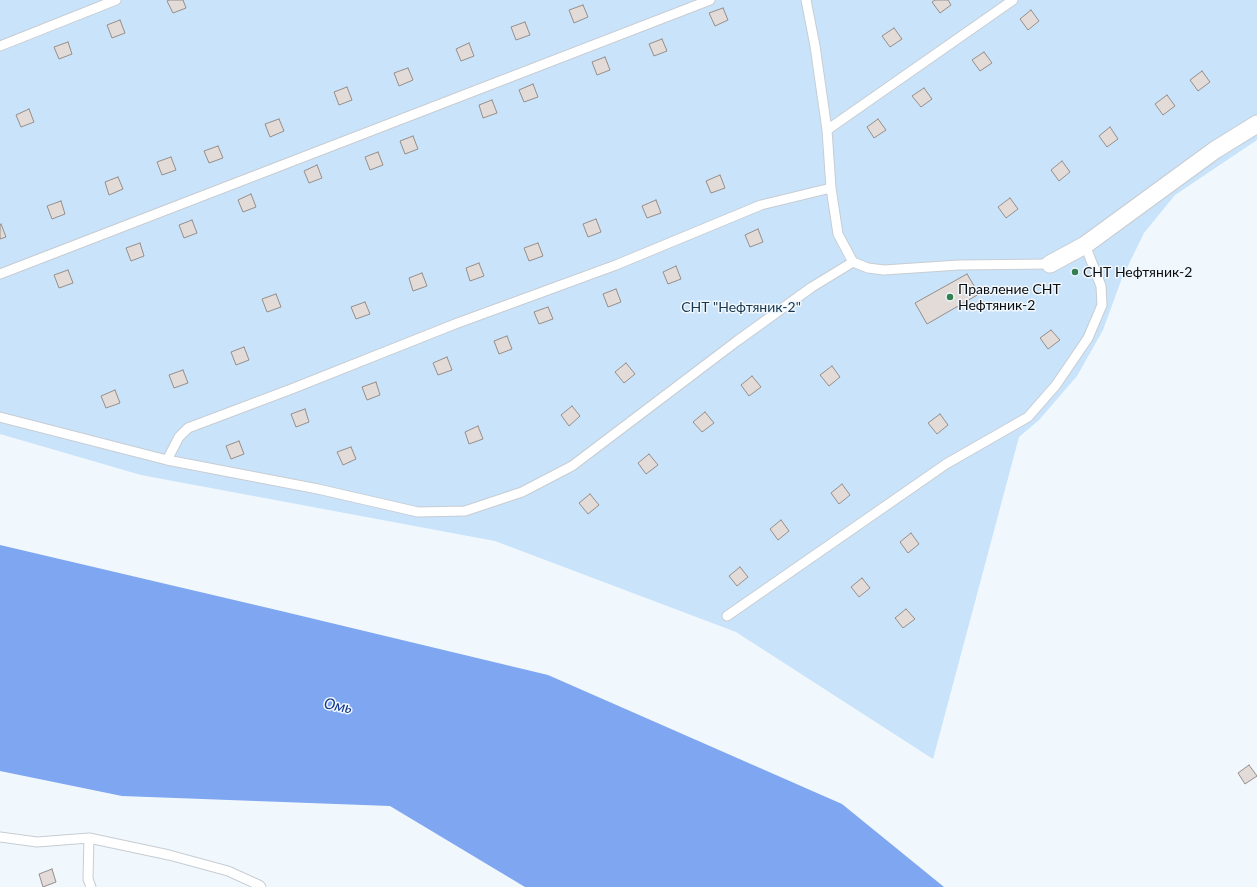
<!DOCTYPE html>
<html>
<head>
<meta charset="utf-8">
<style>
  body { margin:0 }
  canvas { display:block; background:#f0f7fd }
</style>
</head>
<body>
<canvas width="1257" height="887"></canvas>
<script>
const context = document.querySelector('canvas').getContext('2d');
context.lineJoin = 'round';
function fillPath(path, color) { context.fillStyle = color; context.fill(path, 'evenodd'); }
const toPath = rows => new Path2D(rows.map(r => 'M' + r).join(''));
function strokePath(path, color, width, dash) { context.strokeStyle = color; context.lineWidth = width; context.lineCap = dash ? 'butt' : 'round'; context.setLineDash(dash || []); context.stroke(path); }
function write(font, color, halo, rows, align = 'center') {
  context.font = font + ' Lato,sans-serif'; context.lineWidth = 3; context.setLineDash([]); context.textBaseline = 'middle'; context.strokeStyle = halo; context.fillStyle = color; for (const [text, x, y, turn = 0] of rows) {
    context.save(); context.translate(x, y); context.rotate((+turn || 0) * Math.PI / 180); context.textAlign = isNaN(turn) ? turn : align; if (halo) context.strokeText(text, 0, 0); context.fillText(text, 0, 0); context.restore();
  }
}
fillPath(toPath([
  [0,0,1257,0,1257,140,1175,195,1144,233,1122,278,1103,330,1077,376,1039,420,1019,437,933,759,736,632,495,541,141,475,0,434]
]), '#c9e3fb');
fillPath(toPath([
  [0,545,281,611,548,675,842,804,944,887,525,887,390,806,122,796,0,771]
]), '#7fa6f1');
const building = toPath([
  [169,0,183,0,186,8,173,13,167,1,169,0],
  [935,0,948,0,951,5,940,13,932,2,935,0],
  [583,5,588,17,574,23,569,10,583,5],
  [723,8,728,20,715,26,709,13,723,8],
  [1031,10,1039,21,1028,30,1020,19,1031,10],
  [120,20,125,33,112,38,107,25,120,20],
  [525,22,530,35,516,40,511,27,525,22],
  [894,28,902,39,890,47,882,36,894,28],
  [662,39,667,51,654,56,649,44,662,39],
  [68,42,72,54,59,59,54,47,68,42],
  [469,43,474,56,461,61,456,49,469,43],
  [984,52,992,63,980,71,972,60,984,52],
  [605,57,610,70,597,75,592,62,605,57],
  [408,68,413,80,399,86,394,73,408,68],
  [1202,71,1210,82,1198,91,1190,80,1202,71],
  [533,84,538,97,524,102,519,90,533,84],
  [347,87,352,100,339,105,334,92,347,87],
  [924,88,932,99,921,107,912,96,924,88],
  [1167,95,1175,106,1163,115,1155,104,1167,95],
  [492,100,497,113,483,118,479,105,492,100],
  [29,109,34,122,21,127,16,115,29,109],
  [279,119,284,131,270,137,265,124,279,119],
  [878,119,886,130,874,138,867,127,878,119],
  [1110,127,1118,139,1107,147,1099,136,1110,127],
  [413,136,418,149,405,154,400,141,413,136],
  [218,146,223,158,209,163,204,151,218,146],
  [378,152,383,165,370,170,365,157,378,152],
  [171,157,176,170,162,175,157,162,171,157],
  [1062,161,1070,172,1059,181,1051,170,1062,161],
  [317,165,322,178,309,183,304,171,317,165],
  [720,175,725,188,711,193,706,181,720,175],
  [118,177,123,189,109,195,105,182,118,177],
  [251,194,256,207,243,212,238,200,251,194],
  [1010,198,1018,209,1006,218,998,207,1010,198],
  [656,200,661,213,647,218,642,206,656,200],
  [61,201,65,214,52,219,47,206,61,201],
  [596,219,601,232,588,237,583,224,596,219],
  [192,220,197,233,184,238,179,225,192,220],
  [1,224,6,237,0,239,0,225,1,224],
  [758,229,763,242,750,247,745,235,758,229],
  [140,243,144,256,131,261,126,248,140,243],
  [538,243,543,256,529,261,524,248,538,243],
  [479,263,484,276,470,281,466,268,479,263],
  [676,266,681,279,668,284,663,272,676,266],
  [68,270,73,283,59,288,54,275,68,270],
  [422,273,427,286,413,291,409,278,422,273],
  [967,274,979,294,927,324,915,303,967,274],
  [616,289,621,302,608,307,603,294,616,289],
  [276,294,281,307,267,312,262,299,276,294],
  [365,302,370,314,356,319,351,307,365,302],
  [548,307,553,319,539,324,534,312,548,307],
  [1051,330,1060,340,1048,349,1040,338,1051,330],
  [507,336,512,349,499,354,494,341,507,336],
  [244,347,249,360,236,365,231,352,244,347],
  [447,357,452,370,438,375,433,363,447,357],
  [626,363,635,374,624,383,615,372,626,363],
  [832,366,840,377,829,386,820,375,832,366],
  [183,370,188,383,174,388,169,375,183,370],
  [752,376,761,387,749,396,741,385,752,376],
  [376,382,380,395,367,400,362,387,376,382],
  [115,390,120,403,106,408,101,396,115,390],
  [572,406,580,416,569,426,561,415,572,406],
  [305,409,309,422,296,427,291,414,305,409],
  [705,412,714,423,702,432,693,422,705,412],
  [940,414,948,425,937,434,928,423,940,414],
  [478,426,483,439,469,444,465,432,478,426],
  [239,441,244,454,231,459,226,446,239,441],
  [351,447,356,459,343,465,337,452,351,447],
  [649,454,658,465,646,474,638,463,649,454],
  [842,484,850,495,839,504,831,493,842,484],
  [590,494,599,505,588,514,579,503,590,494],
  [781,520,789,531,778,540,770,529,781,520],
  [911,533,919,544,908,553,900,542,911,533],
  [740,567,748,577,737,586,729,576,740,567],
  [862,578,870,588,859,597,851,587,862,578],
  [906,609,915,619,903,628,895,618,906,609],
  [1249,765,1257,776,1245,784,1238,773,1249,765],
  [52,869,56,882,43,887,39,874,52,869]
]);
fillPath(building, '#e3dbd7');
strokePath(building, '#968e8a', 1);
const service = toPath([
  [806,0,815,46,827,130,831,188,838,234,853,262,868,268,884,270,959,265,1050,264],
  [0,46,116,0],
  [827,130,1013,0],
  [0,274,710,0],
  [0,417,167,460,318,489,418,512,465,511,522,492,572,466,737,341,812,287,853,262],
  [167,460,179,437,188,428,294,388,455,324,616,265,761,205,831,188],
  [727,616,946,464,1028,417,1056,385,1088,338,1102,305,1101,286,1085,245],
  [0,837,37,842,89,838,169,855,228,871,259,885,261,887],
  [89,838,88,879,91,887]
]);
const minor = toPath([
  [1050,264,1085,245,1215,150,1257,124]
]);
strokePath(service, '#c7cdd3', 11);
strokePath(minor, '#c7cdd3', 19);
strokePath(service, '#fff', 9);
strokePath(minor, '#fff', 17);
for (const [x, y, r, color] of [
  [1075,272,4,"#338151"],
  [950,297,4,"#338151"]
]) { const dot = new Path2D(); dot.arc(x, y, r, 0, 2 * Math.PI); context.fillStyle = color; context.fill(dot); strokePath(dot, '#f0f7fd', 1.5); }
write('14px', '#0b0d0f', '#f0f7fd', [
  ["СНТ Нефтяник-2",1083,272],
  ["Правление СНТ",958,289],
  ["Нефтяник-2",958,305]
], 'left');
write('14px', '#173751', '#f0f7fd', [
  ["СНТ \"Нефтяник-2\"",741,307]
]);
write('italic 15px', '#10378c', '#f0f7fd', [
  ["Омь",338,706,11]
]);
</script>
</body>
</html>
